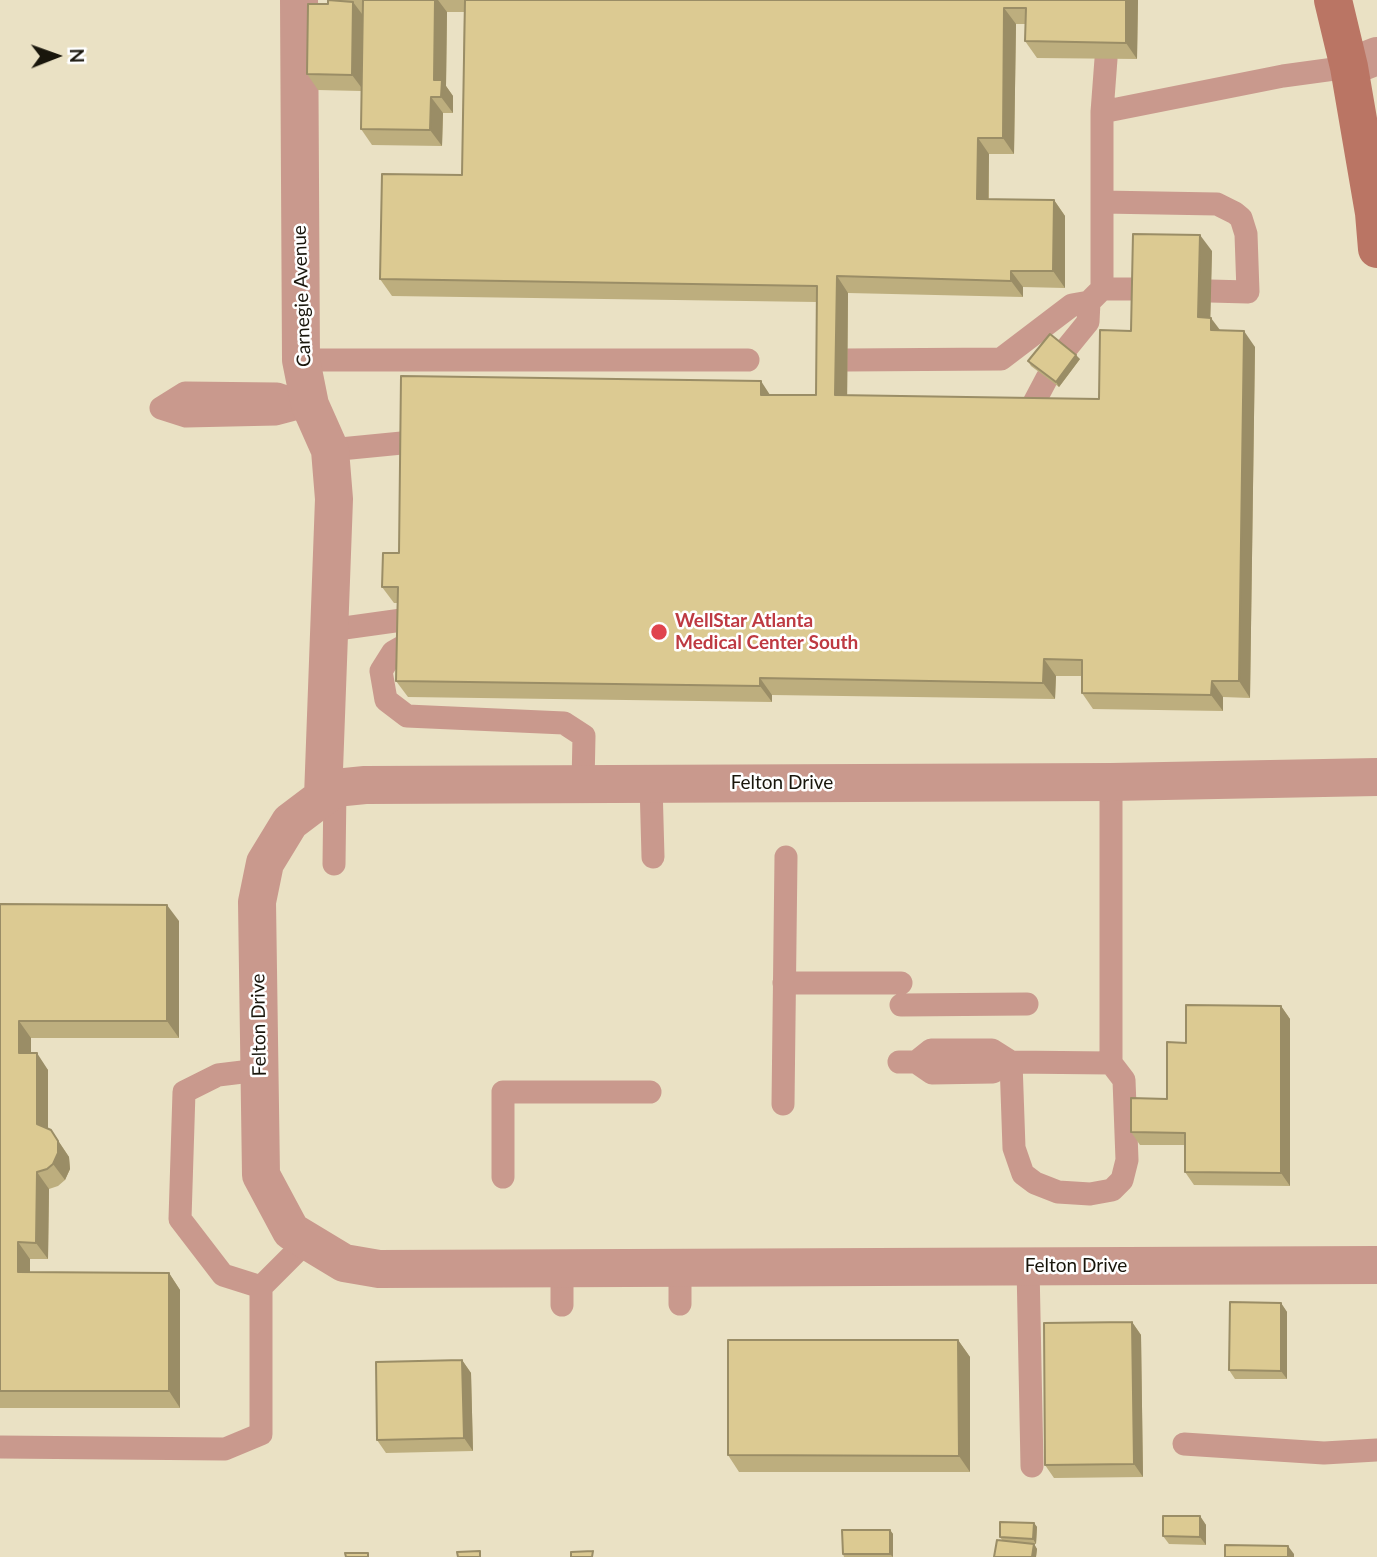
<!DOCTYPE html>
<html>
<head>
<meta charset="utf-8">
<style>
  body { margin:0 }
  #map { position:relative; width:1377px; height:1557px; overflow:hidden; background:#eae1c4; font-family:Lato,sans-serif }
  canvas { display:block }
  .north { position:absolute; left:21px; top:21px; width:70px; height:70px; -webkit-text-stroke:5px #fff; paint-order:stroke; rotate:89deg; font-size:19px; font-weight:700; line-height:28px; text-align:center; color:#19160c }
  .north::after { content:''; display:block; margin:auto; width:24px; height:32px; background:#19160c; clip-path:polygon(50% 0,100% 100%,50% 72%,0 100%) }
</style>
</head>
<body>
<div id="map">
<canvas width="1377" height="1557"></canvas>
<div class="north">N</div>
</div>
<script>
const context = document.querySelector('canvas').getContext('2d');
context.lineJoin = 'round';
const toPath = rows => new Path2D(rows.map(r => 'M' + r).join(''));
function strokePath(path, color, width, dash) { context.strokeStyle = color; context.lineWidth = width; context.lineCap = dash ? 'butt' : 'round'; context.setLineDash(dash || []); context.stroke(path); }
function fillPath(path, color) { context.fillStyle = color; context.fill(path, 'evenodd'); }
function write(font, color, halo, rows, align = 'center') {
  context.font = font + ' Lato,sans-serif'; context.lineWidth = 5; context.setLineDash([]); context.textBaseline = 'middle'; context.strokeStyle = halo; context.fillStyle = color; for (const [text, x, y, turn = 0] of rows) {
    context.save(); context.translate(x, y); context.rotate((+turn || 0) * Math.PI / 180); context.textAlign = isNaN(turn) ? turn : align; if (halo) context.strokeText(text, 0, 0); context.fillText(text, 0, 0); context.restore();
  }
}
strokePath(toPath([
  [1106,59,1102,112,1283,76,1349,67],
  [1102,202,1217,204,1235,213,1241,218,1246,234,1248,292,1210,291],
  [1102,289,1144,289],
  [1066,349,1088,322,1089,302],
  [301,360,748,360],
  [847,360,1001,359,1072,305,1089,302,1102,289,1102,112],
  [161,408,185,393,277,394,310,405],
  [161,408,186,416,276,414,310,405],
  [1028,414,1047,378],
  [330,450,412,442],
  [330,630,409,619],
  [409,643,393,652,381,671,386,700,407,716,564,723,584,736,583,784],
  [651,784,653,857],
  [334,864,335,788],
  [784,983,901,983],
  [901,1005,1027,1004],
  [899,1062,916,1062,931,1050,992,1050,1011,1062],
  [916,1062,932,1073,993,1072,1011,1062,1111,1063,1111,782],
  [1011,1062,1014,1148,1023,1174,1035,1183,1058,1192,1090,1194,1112,1190,1122,1180,1127,1160,1124,1080,1111,1063],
  [783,1104,786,857],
  [503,1177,503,1092,650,1092],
  [1028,1266,1032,1466],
  [680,1267,680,1304],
  [562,1268,562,1305],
  [261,1287,307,1241],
  [1184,1444,1324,1453,1377,1450],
  [0,1447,225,1449,261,1434,261,1287,223,1275,180,1219,184,1092,218,1075,259,1070]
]), '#c9998d', 23);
strokePath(toPath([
  [299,0,301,360,310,405,330,450,334,499,323,797],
  [1349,67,1377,56],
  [1377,777,1111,782,365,785,335,788,290,822,265,863,257,902,261,1175,291,1231,344,1263,379,1269,1377,1265]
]), '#c9998d', 38);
strokePath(toPath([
  [1333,0,1349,67,1374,213,1377,249]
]), '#ba7564', 38);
fillPath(toPath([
  [328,0,1138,0,1137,59,1037,58,1025,41,1025,24,1016,24,1014,154,989,154,989,199,1054,200,1065,216,1065,288,1023,287,1023,297,848,293,847,395,1099,399,1131,331,1212,251,1210,318,1220,331,1255,347,1250,698,1223,697,1223,711,1093,709,1082,693,1082,676,1056,676,1055,699,772,695,772,702,408,697,396,681,397,603,394,603,382,587,399,553,770,395,816,395,817,302,392,296,380,279,462,175,464,12,447,12,446,86,453,96,453,113,443,113,442,146,372,145,361,129,361,91,318,90,307,74,328,4],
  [1080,359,1059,387,1031,366,1028,361],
  [0,904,179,921,179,1038,31,1038,31,1053,48,1070,48,1129,51,1130,69,1157,70,1169,65,1180,58,1186,49,1189,48,1259,30,1259,30,1272,169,1273,180,1290,180,1408,0,1408],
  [1281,1006,1290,1019,1290,1186,1194,1185,1185,1172,1185,1145,1140,1145,1131,1132,1167,1099,1186,1043],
  [1281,1303,1287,1312,1287,1379,1235,1379,1229,1370],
  [1132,1322,1141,1335,1143,1477,1054,1478,1045,1465],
  [958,1340,970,1357,970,1472,739,1472,728,1455],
  [462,1360,471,1373,473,1451,386,1453,377,1440],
  [1200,1516,1206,1525,1206,1545,1169,1544,1163,1536],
  [1034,1523,1037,1527,1036,1544,1019,1543,1034,1544,1037,1549,1036,1557,994,1557,1002,1540,1000,1537],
  [890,1530,893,1534,893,1557,844,1557,843,1554]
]), '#bdae7e');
fillPath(toPath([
  [435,0,438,0,447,12,446,86,453,96,453,113,441,97,434,80],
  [1126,0,1138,0,1137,59,1126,43],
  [353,2,365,18,364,91,352,75],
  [1004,8,1016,24,1014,154,1003,138],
  [431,97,443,113,442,146,430,130],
  [978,138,989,154,988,215,977,199],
  [1054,200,1065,216,1065,288,1053,271],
  [1200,235,1212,251,1210,334,1198,317],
  [1011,271,1023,287,1023,297,1011,281],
  [837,276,848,293,847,412,835,395],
  [1211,318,1223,334,1211,330],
  [1244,331,1255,347,1250,698,1239,681],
  [1076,355,1080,359,1059,387,1056,382],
  [761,381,772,398,761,395],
  [1044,659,1056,676,1055,699,1043,683],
  [760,678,772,695,772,702,760,686],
  [1212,681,1223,697,1223,711,1211,695],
  [167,905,179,921,179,1038,167,1021],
  [1281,1006,1290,1019,1290,1186,1281,1173],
  [19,1021,31,1038,31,1070,19,1053],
  [37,1053,48,1070,48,1140,37,1124],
  [51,1130,69,1157,70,1169,65,1180,53,1164],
  [37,1172,49,1189,48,1259,36,1243],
  [18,1242,30,1259,30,1288,18,1272],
  [169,1273,180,1290,180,1408,169,1391],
  [1281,1303,1287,1312,1287,1379,1281,1371],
  [1132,1322,1141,1335,1143,1477,1134,1464],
  [958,1340,970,1357,970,1472,959,1456],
  [462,1360,471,1373,473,1451,464,1438],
  [1200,1516,1206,1525,1206,1545,1200,1537],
  [1034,1523,1037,1527,1036,1544,1033,1539],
  [890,1530,893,1534,893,1557,890,1554],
  [1034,1544,1037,1549,1036,1557,1032,1557],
  [1288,1546,1294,1554,1294,1557,1288,1557]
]), '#9a8d66');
const building = toPath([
  [328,0,353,2,352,75,307,74,308,4,328,4,328,0],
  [363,0,435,0,434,80,442,80,441,97,431,97,430,130,361,129,363,0],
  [465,0,1126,0,1126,43,1025,41,1026,8,1004,8,1003,138,978,138,977,199,1054,200,1053,271,1011,271,1011,281,837,276,835,395,1099,399,1100,330,1131,331,1133,234,1200,235,1198,317,1211,318,1211,330,1244,331,1239,681,1212,681,1211,695,1082,693,1082,660,1044,659,1043,683,760,678,760,686,396,681,398,587,382,587,383,553,399,553,401,376,761,381,761,395,816,395,817,286,380,279,382,174,462,175,465,0],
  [1050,334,1076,355,1056,382,1028,361,1050,334],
  [0,904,167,905,167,1021,19,1021,19,1053,37,1053,37,1124,51,1130,58,1141,58,1153,53,1164,47,1169,37,1172,36,1243,18,1242,18,1272,169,1273,169,1391,0,1391,0,904],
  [1186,1005,1281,1006,1281,1173,1185,1172,1185,1133,1131,1132,1131,1098,1167,1099,1167,1042,1186,1043,1186,1005],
  [1230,1302,1281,1303,1281,1371,1229,1370,1230,1302],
  [1132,1322,1134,1464,1045,1465,1044,1323,1132,1322],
  [728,1340,958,1340,959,1456,728,1455,728,1340],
  [462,1360,464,1438,377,1440,376,1362,462,1360],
  [1163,1516,1200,1516,1200,1537,1163,1536,1163,1516],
  [1000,1522,1034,1523,1033,1539,1000,1537,1000,1522],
  [842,1530,890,1530,890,1554,843,1554,842,1530],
  [997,1540,1034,1544,1032,1557,994,1557,997,1540],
  [1225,1545,1288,1546,1288,1557,1225,1557,1225,1545],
  [480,1551,480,1557,458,1557,457,1552,480,1551],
  [593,1551,592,1557,571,1557,571,1552,593,1551],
  [345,1553,368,1553,368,1557,346,1557,345,1553]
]);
fillPath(building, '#dcca92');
strokePath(building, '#9a8d66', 2);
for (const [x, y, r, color] of [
  [659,632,9,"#e0444e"]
]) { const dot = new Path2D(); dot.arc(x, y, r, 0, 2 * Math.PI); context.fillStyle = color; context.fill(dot); strokePath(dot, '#fff', 2.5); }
write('19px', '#19160c', '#fff', [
  ["Carnegie Avenue",302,296,-92],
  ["Felton Drive",782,783],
  ["Felton Drive",259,1025,-91],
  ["Felton Drive",1076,1266]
]);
write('bold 19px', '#be3a42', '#fff', [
  ["WellStar Atlanta",675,621],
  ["Medical Center South",675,643]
], 'left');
</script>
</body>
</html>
